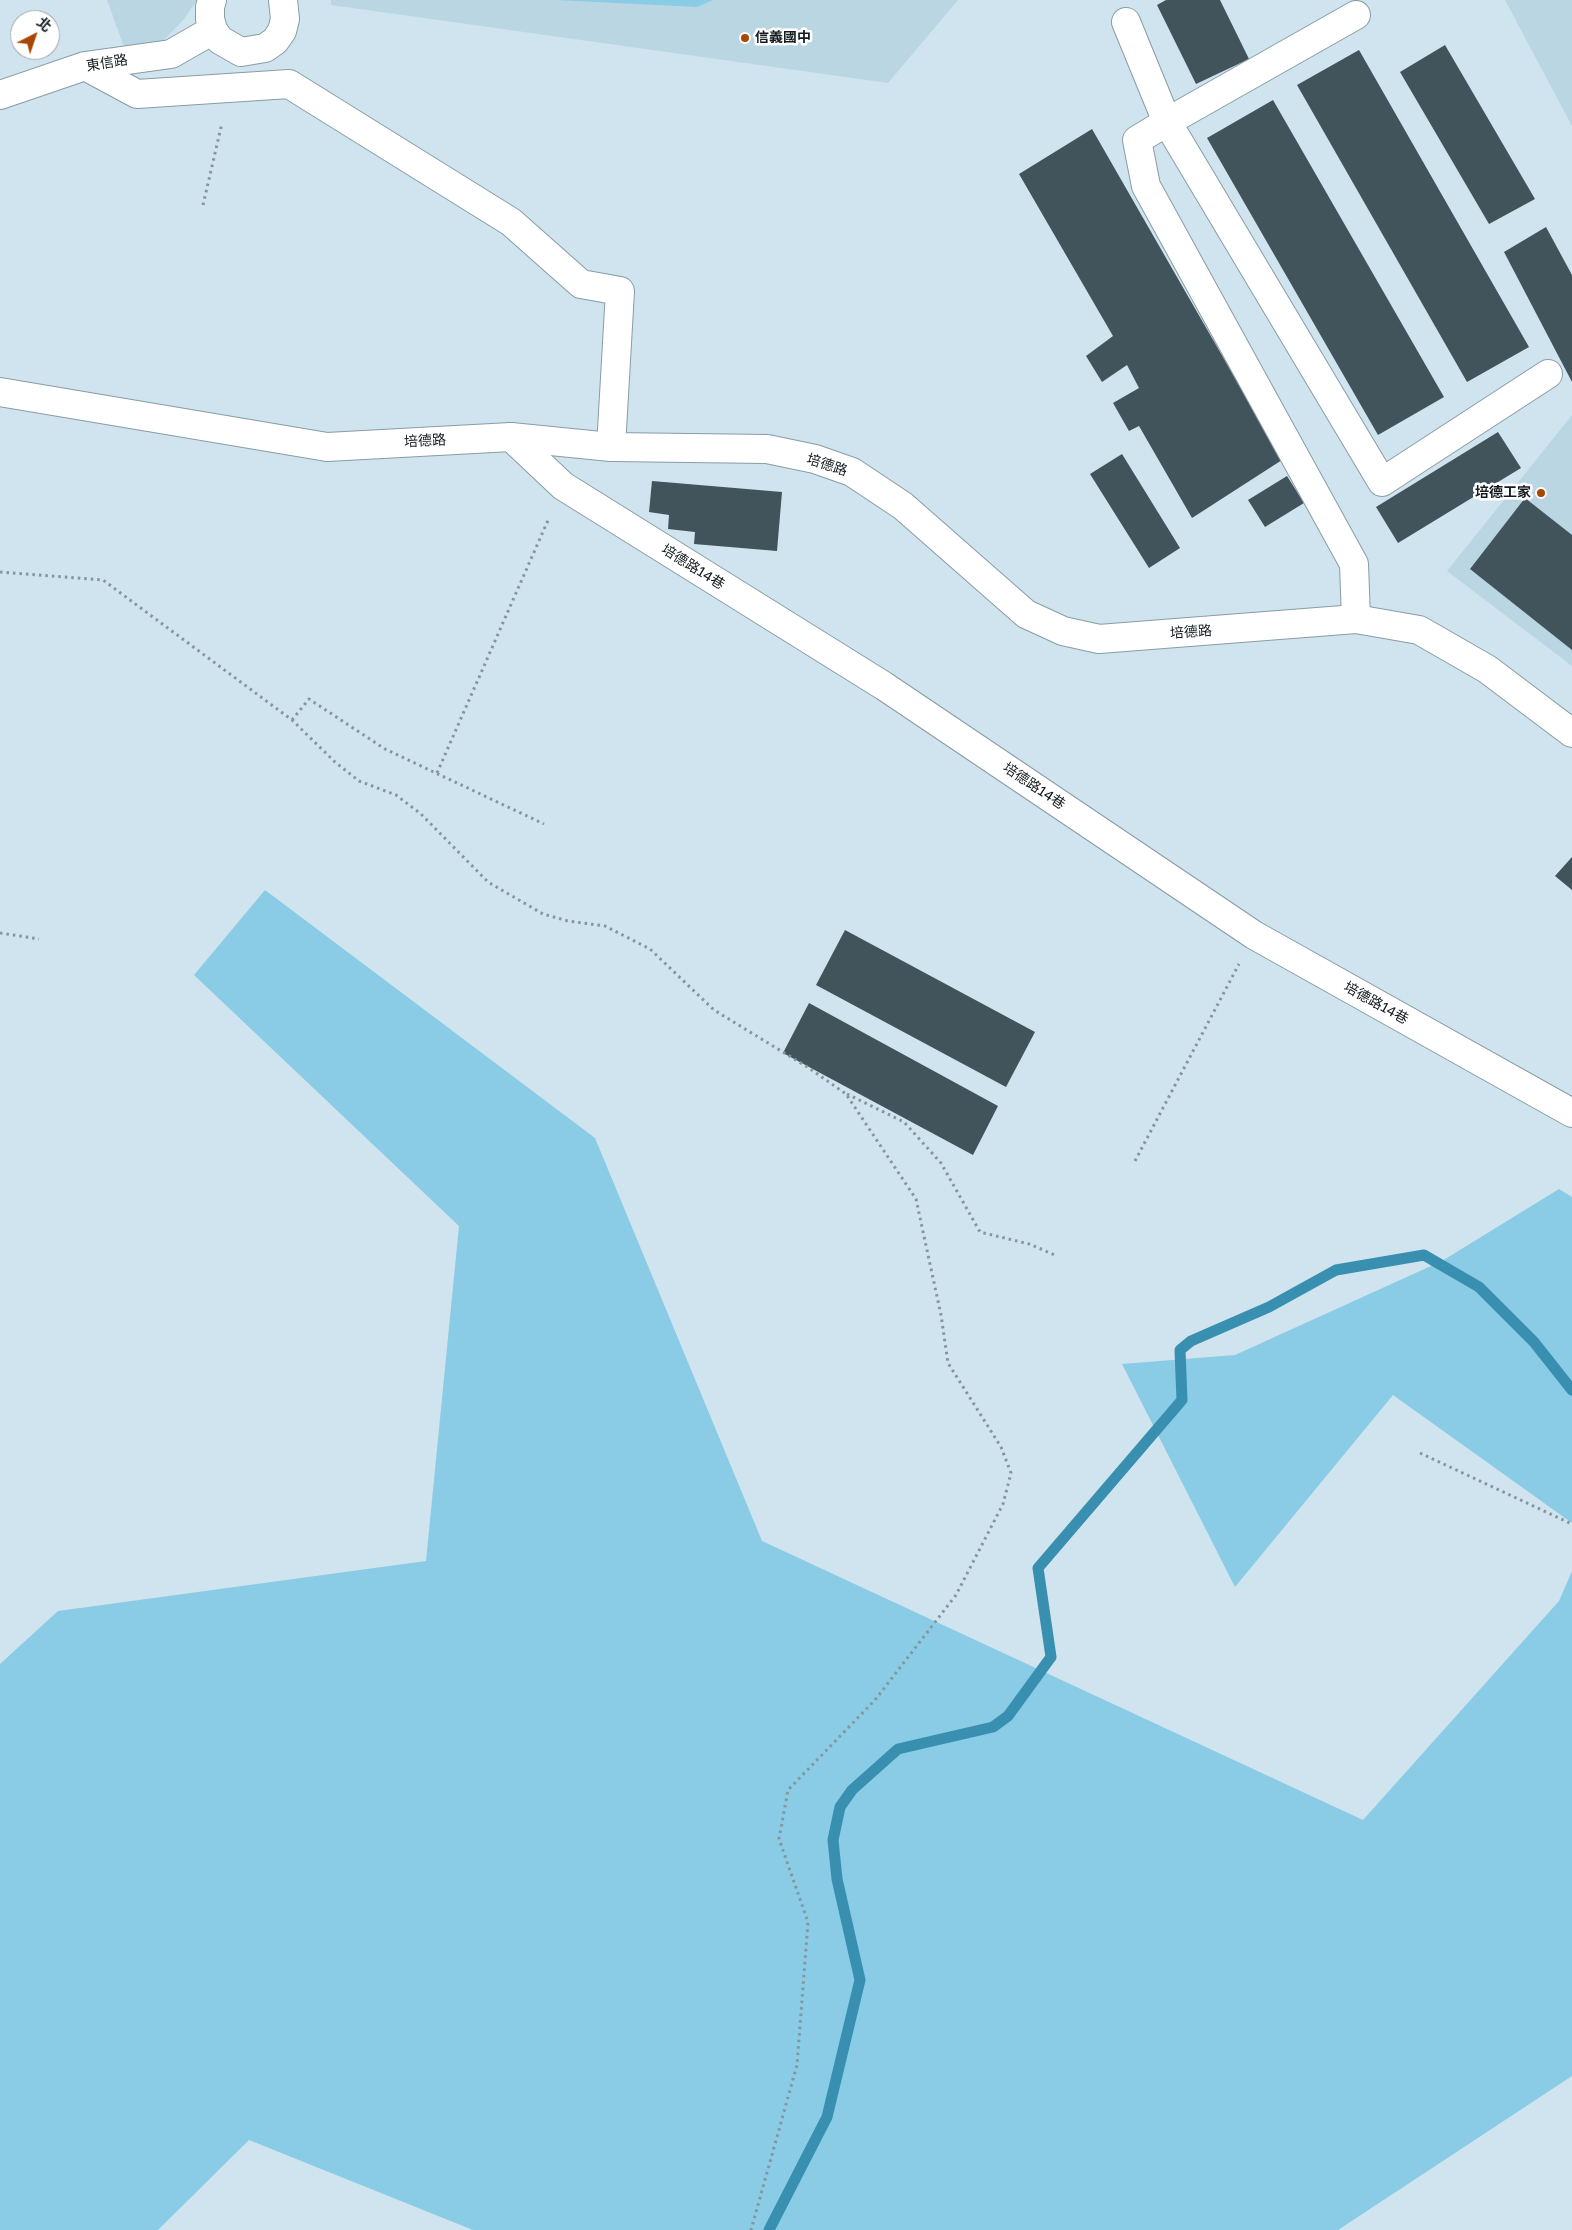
<!DOCTYPE html>
<html>
<head>
<meta charset="utf-8">
<style>
  body { margin:0 }
  #map { position:relative; width:1572px; height:2230px; overflow:hidden; background:#cfe4ee; font-family:"Golos Text","Noto Sans TC",sans-serif }
  canvas { display:block }
  .north { position:absolute; left:10px; top:10px; width:50px; height:50px; box-sizing:border-box; background:#fff; border:1px solid #a1a4a5; border-radius:50%; rotate:41deg; font-size:14px; font-weight:700; line-height:20px; text-align:center; color:#131b1e }
  .north::after { content:''; display:block; margin:auto; width:18px; height:22px; background:#a84602; clip-path:polygon(50% 0,100% 100%,50% 72%,0 100%) }
</style>
</head>
<body>
<div id="map">
<canvas width="1572" height="2230"></canvas>
<div class="north">北</div>
</div>
<script>
const context = document.querySelector('canvas').getContext('2d');
context.lineJoin = 'round';
function fillPath(path, color) { context.fillStyle = color; context.fill(path, 'evenodd'); }
const toPath = rows => new Path2D(rows.map(r => 'M' + r).join(''));
function strokePath(path, color, width, dash) { context.strokeStyle = color; context.lineWidth = width; context.lineCap = dash ? 'butt' : 'round'; context.setLineDash(dash || []); context.stroke(path); }
function write(font, color, halo, rows, align = 'center') {
  context.font = font + ' "Golos Text","Noto Sans TC",sans-serif'; context.lineWidth = 5; context.setLineDash([]); context.textBaseline = 'middle'; context.strokeStyle = halo; context.fillStyle = color; for (const [text, x, y, turn = 0] of rows) {
    context.save(); context.translate(x, y); context.rotate((+turn || 0) * Math.PI / 180); context.textAlign = isNaN(turn) ? turn : align; if (halo) context.strokeText(text, 0, 0); context.fillText(text, 0, 0); context.restore();
  }
}
fillPath(toPath([
  [107,0,197,0,184,19,162,42,127,55],
  [331,0,958,0,888,83,331,5],
  [1505,0,1572,0,1572,126],
  [1572,415,1572,666,1447,571]
]), '#bad6e3');
fillPath(toPath([
  [557,0,713,0,697,7],
  [265,890,595,1138,762,1541,1363,1820,1559,1601,1572,1571,1572,2076,1338,2230,473,2230,249,2140,158,2230,0,2230,0,1664,58,1611,426,1561,459,1226,194,975],
  [1559,1189,1572,1197,1572,1523,1393,1395,1235,1587,1122,1364,1235,1355,1442,1261]
]), '#8acbe6');
strokePath(toPath([
  [769,2230,827,2117,860,1980,837,1879,833,1840,840,1807,852,1790,898,1749,993,1727,1008,1716,1051,1657,1038,1568,1182,1400,1180,1350,1191,1341,1269,1307,1336,1270,1424,1255,1479,1287,1534,1342,1572,1390]
]), '#388faf', 11);
fillPath(toPath([
  [1166,0,1220,0,1249,59,1196,84,1157,5],
  [1445,45,1535,199,1489,224,1400,72],
  [1359,50,1529,347,1467,382,1297,85],
  [1273,100,1444,397,1378,435,1207,138],
  [1092,129,1282,460,1192,518,1139,426,1129,431,1113,403,1139,388,1127,365,1102,382,1086,356,1113,336,1019,174],
  [1546,227,1572,275,1572,382,1504,252],
  [1498,432,1521,468,1398,543,1376,507],
  [1122,454,1180,548,1149,568,1090,474],
  [1287,476,1304,503,1265,527,1248,500],
  [652,481,782,492,777,551,694,544,695,532,668,529,669,515,649,512],
  [1525,498,1572,535,1572,650,1470,569],
  [1572,857,1572,890,1555,876],
  [845,930,1035,1032,1006,1087,816,985],
  [809,1003,998,1106,973,1155,783,1053]
]), '#41535b');
const minor = toPath([
  [212,0,210,7,210,19,213,30,220,40,241,52,265,48,275,41,282,31,285,19,283,0],
  [1126,22,1167,122,1356,15],
  [85,66,137,94,289,84,511,222,581,284,620,291,611,447],
  [0,95,85,66,171,54,213,30],
  [511,437,563,486,884,686,1254,935,1572,1113],
  [1356,619,1354,564,1146,186,1137,140,1167,122,1382,482,1548,374]
]);
const major = toPath([
  [0,392,327,447,511,437,611,447,767,449,815,459,852,472,903,506,1026,614,1063,631,1099,639,1356,619,1419,630,1487,669,1572,733]
]);
strokePath(minor, '#899ca5', 30);
strokePath(major, '#899ca5', 30);
strokePath(toPath([
  [203,205,222,123],
  [0,572,103,580,292,720,335,762,359,781,396,795,421,814,488,882,543,914,568,921,605,926,650,949,714,1010,809,1068,846,1094,916,1199,941,1315,948,1363,1001,1447,1011,1473,1003,1504,956,1595,875,1700,788,1790,779,1839,808,1922,797,2065,751,2230],
  [292,720,309,699,385,749,544,824],
  [437,773,549,518],
  [0,933,39,939],
  [847,1094,904,1122,941,1163,980,1232,1029,1244,1055,1255],
  [1135,1161,1239,964],
  [1420,1453,1572,1524]
]), '#85959c', 3, [2.5, 4]);
strokePath(minor, '#fff', 28);
strokePath(major, '#fff', 28);
for (const [x, y, r, color] of [
  [745,38,5,"#a84602"],
  [1541,493,5,"#a84602"]
]) { const dot = new Path2D(); dot.arc(x, y, r, 0, 2 * Math.PI); context.fillStyle = color; context.fill(dot); strokePath(dot, '#fff', 2); }
write('bold 14px', '#131b1e', '#fff', [
  ["信義國中",755,38],
  ["培德工家",1531,493,"right"]
], 'left');
write('14px', '#131b1e', '#fff', [
  ["東信路",107,63,-9],
  ["培德路",425,441,-3],
  ["培德路",827,465,18],
  ["培德路14巷",693,567,32],
  ["培德路",1191,632,-4],
  ["培德路14巷",1034,786,34],
  ["培德路14巷",1376,1003,29]
]);
</script>
</body>
</html>
